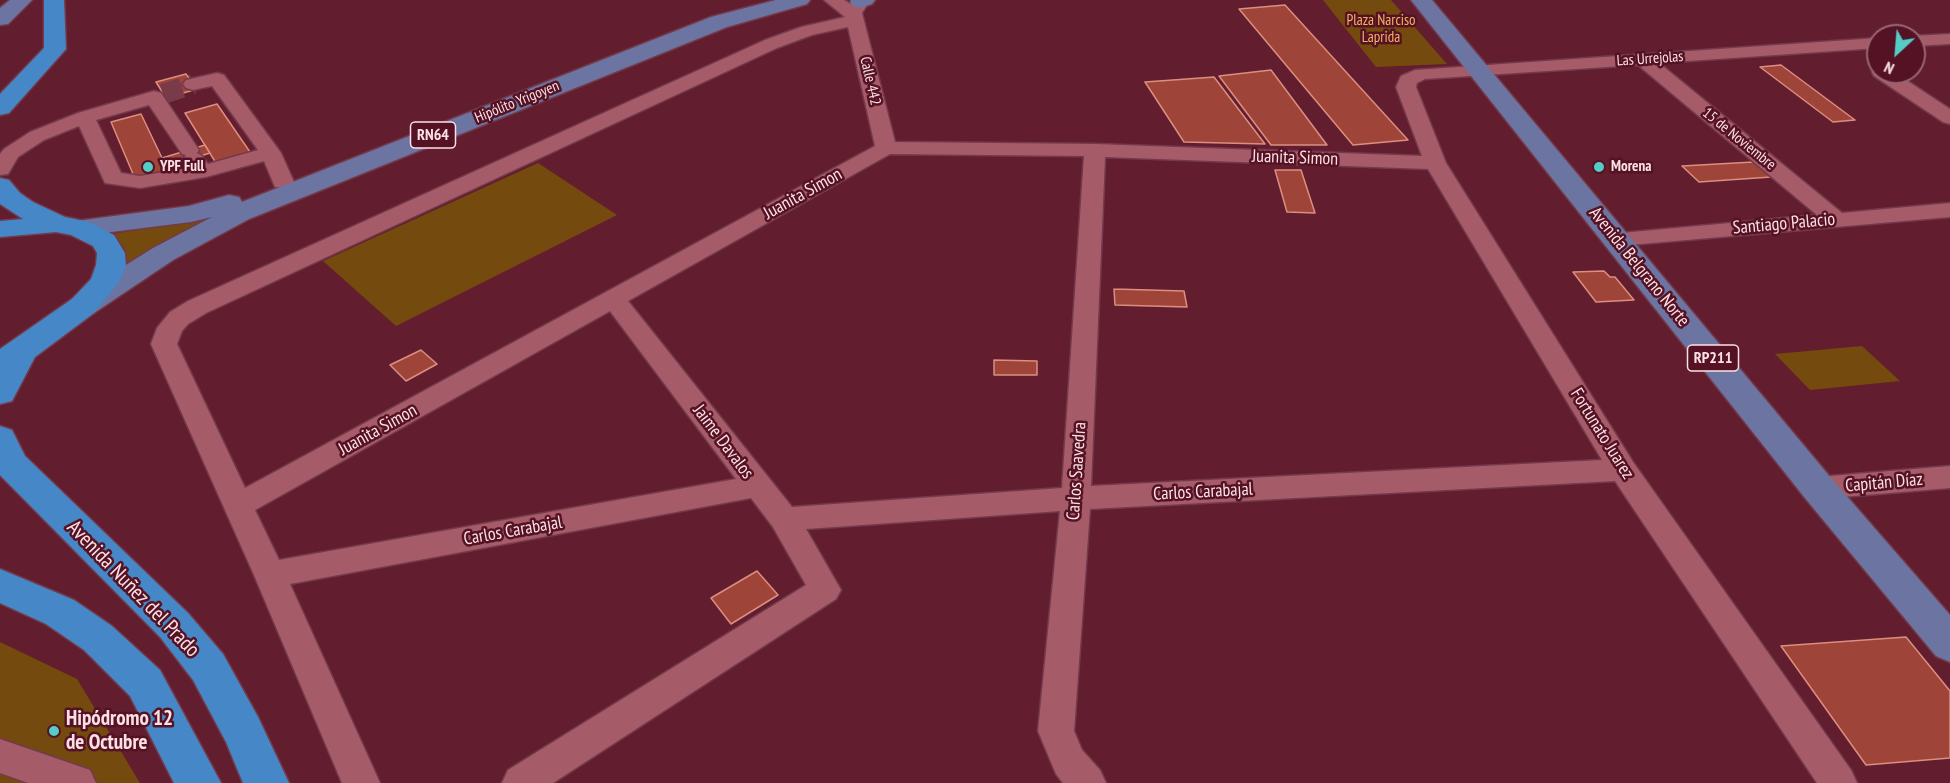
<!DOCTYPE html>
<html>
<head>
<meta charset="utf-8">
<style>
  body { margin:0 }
  #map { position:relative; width:1950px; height:783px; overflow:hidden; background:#621e2e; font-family:"PT Sans Narrow",sans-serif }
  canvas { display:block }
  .north { position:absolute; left:1866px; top:24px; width:60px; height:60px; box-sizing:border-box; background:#551224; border:2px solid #986571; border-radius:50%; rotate:206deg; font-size:16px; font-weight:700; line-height:24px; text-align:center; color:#fce1e4 }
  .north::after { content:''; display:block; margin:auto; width:21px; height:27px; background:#55cdc6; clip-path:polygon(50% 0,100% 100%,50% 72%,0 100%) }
</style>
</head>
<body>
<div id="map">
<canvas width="1950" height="783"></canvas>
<div class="north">N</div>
</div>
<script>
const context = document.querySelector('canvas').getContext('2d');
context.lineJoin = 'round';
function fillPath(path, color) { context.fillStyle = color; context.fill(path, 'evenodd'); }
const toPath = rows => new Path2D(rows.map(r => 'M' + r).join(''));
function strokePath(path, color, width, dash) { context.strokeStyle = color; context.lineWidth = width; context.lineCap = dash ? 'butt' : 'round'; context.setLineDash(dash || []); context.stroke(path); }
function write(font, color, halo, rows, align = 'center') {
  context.font = font + ' "PT Sans Narrow",sans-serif'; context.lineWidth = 5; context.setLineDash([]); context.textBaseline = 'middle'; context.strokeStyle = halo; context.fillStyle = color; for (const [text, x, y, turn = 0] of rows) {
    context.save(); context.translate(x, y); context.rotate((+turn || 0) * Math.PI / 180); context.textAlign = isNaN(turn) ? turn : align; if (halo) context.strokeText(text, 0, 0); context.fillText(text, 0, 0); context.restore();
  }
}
fillPath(toPath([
  [1323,0,1391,0,1447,64,1376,67],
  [538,163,617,215,396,326,323,261],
  [225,212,127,266,124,248,113,234],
  [1862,346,1900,381,1810,390,1775,354],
  [0,642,77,679,140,783,0,783]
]), '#754a0e');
const building = toPath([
  [1285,5,1408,140,1353,145,1239,9,1285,5],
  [1781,65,1855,120,1833,122,1760,67,1781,65],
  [1271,70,1327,145,1271,145,1219,76,1271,70],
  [186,74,197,89,166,98,156,82,186,74],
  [1214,77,1265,144,1184,142,1145,82,1214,77],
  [217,104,250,152,216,163,185,113,217,104],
  [141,114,162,158,205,145,210,153,168,166,170,171,136,181,111,122,141,114],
  [1753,162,1771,177,1699,182,1682,166,1753,162],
  [1275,170,1301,170,1315,213,1287,212,1275,170],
  [1604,271,1610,277,1615,277,1634,300,1596,302,1573,272,1604,271],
  [1114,289,1184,291,1187,307,1115,305,1114,289],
  [421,350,437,364,406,381,390,365,421,350],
  [994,360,1037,361,1037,375,994,375,994,360],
  [757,571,778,595,731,624,711,598,757,571],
  [1906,637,1950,691,1950,758,1866,765,1781,646,1906,637]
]);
fillPath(building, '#9f4438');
strokePath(building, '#dc8e81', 1.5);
strokePath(toPath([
  [163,94,193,84]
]), '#793b49', 20, [20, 10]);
const minor = toPath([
  [824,0,844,0,851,4,853,0,870,0,862,13,895,142,1095,144,1422,156,1396,87,1401,76,1415,70,1878,38,1878,48,1659,63,1842,213,1950,203,1950,217,1618,246,1610,244,1606,239,1610,234,1817,215,1638,65,1425,79,1417,83,1416,87,1446,163,1633,462,1851,770,1857,783,1817,783,1615,481,1090,509,1074,731,1082,750,1100,770,1106,783,1063,783,1056,774,1038,731,1060,511,806,529,841,590,836,599,553,783,502,783,508,770,806,585,773,527,751,498,290,584,380,783,342,783,254,575,151,344,157,328,170,312,188,301,765,40,801,27,845,17,824,0],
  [848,27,875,146,245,488,177,344,182,331,188,324,206,313,777,48,812,35,848,27],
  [890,154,1084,156,1062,488,792,507,628,301,890,154],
  [1105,157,1428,169,1602,460,1091,486,1105,157],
  [610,311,736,479,279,560,255,510,610,311],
  [1950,34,1950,44,1914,46,1912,36,1950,34],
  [1878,67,1878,72,1894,72,1950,109,1950,124,1943,122,1874,76,1872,72,1878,67],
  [217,73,224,75,281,153,294,182,291,187,283,188,275,187,264,161,206,177,140,188,105,183,79,126,44,140,18,157,8,174,0,175,0,154,4,149,30,132,78,113,154,91,161,93,199,150,197,153,201,155,208,164,258,150,212,86,193,90,186,88,183,84,186,80,217,73],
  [149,105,182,154,186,155,183,159,188,168,140,176,121,173,96,120,149,105],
  [1950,466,1950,488,1818,499,1808,496,1803,488,1808,480,1818,477,1950,466],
  [0,739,90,770,96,783,28,783,0,773,0,739]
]);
const major = toPath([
  [10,0,32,0,8,24,0,25,0,8,10,0],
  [776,0,810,0,807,4,727,27,249,219,173,260,94,313,83,316,72,313,68,306,72,299,153,248,212,217,191,222,79,236,69,234,65,228,69,222,189,206,229,195,239,197,242,202,711,17,776,0],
  [851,0,875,0,872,4,860,8,853,6,850,2,851,0],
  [1411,0,1432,0,1831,478,1950,615,1950,662,1936,656,1805,498,1411,0]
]);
const highway = toPath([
  [44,0,64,0,66,49,9,113,0,115,0,94,44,48,44,0],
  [0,178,9,180,20,193,33,202,65,217,89,222,114,235,125,253,126,265,119,282,94,313,35,357,12,401,0,404,0,349,72,299,91,279,96,265,97,253,93,246,71,235,56,232,0,237,0,221,23,219,0,204,0,178],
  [0,426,12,430,25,456,188,613,223,654,258,717,289,783,243,783,226,742,193,680,160,637,0,475,0,426],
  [0,569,74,600,112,626,160,670,221,783,174,783,130,696,84,650,46,624,0,603,0,569]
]);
strokePath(minor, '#733a4c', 3);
strokePath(major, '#733a4c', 3);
strokePath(highway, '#733a4c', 3);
fillPath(minor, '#a65b68');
fillPath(major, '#6c75a1');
fillPath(highway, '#4587c7');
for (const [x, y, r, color] of [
  [148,167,6,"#55cdc6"],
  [1599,167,6,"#55cdc6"],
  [54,731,6,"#55cdc6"]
]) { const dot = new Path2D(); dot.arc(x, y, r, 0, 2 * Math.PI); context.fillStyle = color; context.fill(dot); strokePath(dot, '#551224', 2); }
write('15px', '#f6b364', '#551224', [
  ["Plaza Narciso",1381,21],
  ["Laprida",1381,38]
]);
write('15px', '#fce1e4', '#551224', [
  ["Las Urrejolas",1650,59,-4],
  ["Calle 442",870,81,77],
  ["Hipólito Yrigoyen",517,102,-22],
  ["15 de Noviembre",1739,139,39]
]);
write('bold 15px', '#fce1e4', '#551224', [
  ["YPF Full",160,167],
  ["Morena",1611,167]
], 'left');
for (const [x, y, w] of [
  [433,135,45],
  [1713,358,51]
]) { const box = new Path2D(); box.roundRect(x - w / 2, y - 13, w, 26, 4.5); context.fillStyle = '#551224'; context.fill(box); strokePath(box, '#fce1e4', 1.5); }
write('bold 16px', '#fce1e4', null, [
  ["RN64",433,135],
  ["RP211",1713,358]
]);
write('18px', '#fce1e4', '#551224', [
  ["Juanita Simon",1295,158,2],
  ["Juanita Simon",803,194,-29],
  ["Santiago Palacio",1784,224,-5],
  ["Avenida Belgrano Norte",1639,267,51],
  ["Juanita Simon",378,430,-29],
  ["Fortunato Juarez",1602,434,58],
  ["Jaime Davalos",723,442,53],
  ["Carlos Saavedra",1077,471,-86],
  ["Capitán Díaz",1884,483,-5],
  ["Carlos Carabajal",1203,492,-3],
  ["Carlos Carabajal",513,531,-10]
]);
write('21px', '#fce1e4', '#551224', [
  ["Avenida Nuñez del Prado",133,589,46]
]);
write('bold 21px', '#fce1e4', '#551224', [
  ["Hipódromo 12",66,719],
  ["de Octubre",66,743]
], 'left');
</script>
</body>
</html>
